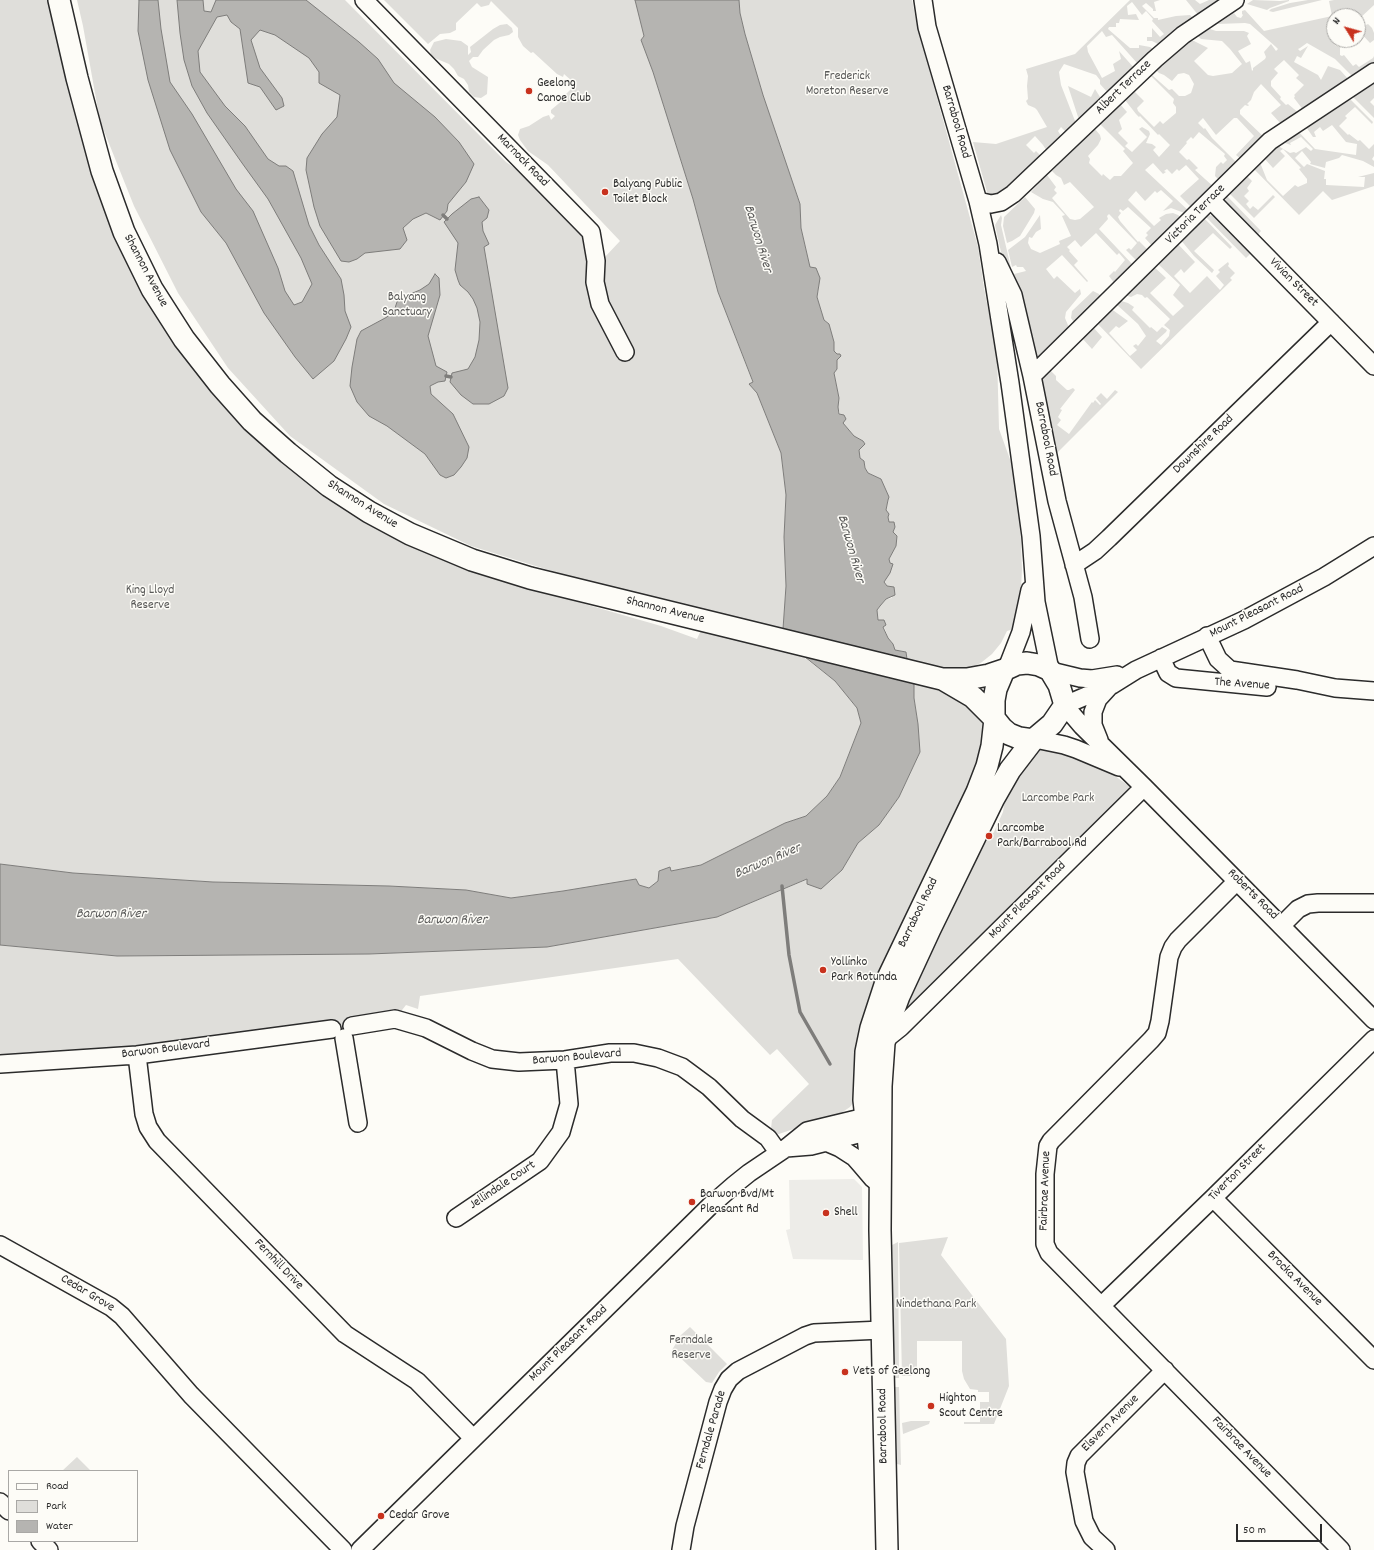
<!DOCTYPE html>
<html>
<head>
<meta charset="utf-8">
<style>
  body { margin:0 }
  #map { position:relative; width:1374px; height:1550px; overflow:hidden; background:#fdfcf7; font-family:Dekko,sans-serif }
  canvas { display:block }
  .legend { position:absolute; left:8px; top:1470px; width:130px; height:72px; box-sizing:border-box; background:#fdfcf7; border:1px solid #a9a8a5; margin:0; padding:5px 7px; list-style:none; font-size:12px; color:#2b2b2b }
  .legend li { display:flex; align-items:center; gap:8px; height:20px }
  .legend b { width:20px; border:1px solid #a9a8a5 }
  .north { position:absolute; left:1326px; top:8px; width:40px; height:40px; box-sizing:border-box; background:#fdfcf7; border:1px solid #a9a8a5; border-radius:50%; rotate:307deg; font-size:11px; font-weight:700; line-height:16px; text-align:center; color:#2b2b2b }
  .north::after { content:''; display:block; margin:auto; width:14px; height:18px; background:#c8321e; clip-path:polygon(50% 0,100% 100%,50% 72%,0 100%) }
  .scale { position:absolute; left:1236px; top:1524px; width:86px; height:18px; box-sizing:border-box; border:2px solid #2b2b2b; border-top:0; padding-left:5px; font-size:12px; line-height:14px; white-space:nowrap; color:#2b2b2b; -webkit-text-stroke:3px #fdfcf7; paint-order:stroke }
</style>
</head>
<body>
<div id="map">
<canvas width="1374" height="1550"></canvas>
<ul class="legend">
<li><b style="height:5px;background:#fdfcf7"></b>Road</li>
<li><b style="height:11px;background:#dfdeda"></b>Park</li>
<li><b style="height:11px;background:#b5b4b1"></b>Water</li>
</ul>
<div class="north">N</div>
<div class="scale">50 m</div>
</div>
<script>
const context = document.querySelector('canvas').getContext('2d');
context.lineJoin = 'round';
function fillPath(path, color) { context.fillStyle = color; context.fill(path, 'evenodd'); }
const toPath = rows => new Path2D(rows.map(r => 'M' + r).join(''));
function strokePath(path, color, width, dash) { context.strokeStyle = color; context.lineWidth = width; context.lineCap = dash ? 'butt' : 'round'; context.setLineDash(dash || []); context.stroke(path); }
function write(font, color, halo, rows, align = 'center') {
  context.font = font + ' Dekko,sans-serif'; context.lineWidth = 3; context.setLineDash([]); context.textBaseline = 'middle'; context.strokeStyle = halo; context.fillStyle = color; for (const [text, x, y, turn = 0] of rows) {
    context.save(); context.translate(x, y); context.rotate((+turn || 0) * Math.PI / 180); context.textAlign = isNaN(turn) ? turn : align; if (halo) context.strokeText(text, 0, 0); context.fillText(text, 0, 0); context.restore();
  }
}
fillPath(toPath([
  [854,1179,862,1187,863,1260,793,1259,786,1230,790,1229,789,1180]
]), '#edece8');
fillPath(toPath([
  [0,0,50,0,93,162,182,347,365,522,429,554,536,590,661,626,697,639,705,621,800,654,835,681,857,708,861,723,840,777,827,796,806,816,785,823,701,865,671,871,670,868,660,877,658,881,649,888,639,885,636,880,563,891,511,898,466,890,389,886,213,882,73,873,0,864],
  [77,0,345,0,506,162,519,171,586,237,604,258,620,241,548,165,528,151,520,140,518,135,520,129,529,126,543,117,549,115,551,120,555,116,551,113,551,110,564,99,565,95,571,89,573,82,564,74,563,77,557,74,533,52,531,53,523,46,518,37,518,28,491,1,489,5,481,7,477,3,456,23,456,30,450,33,440,34,428,44,384,0,635,0,644,36,641,40,653,72,693,199,718,292,753,383,750,385,757,393,781,453,786,495,784,537,786,586,783,629,698,608,666,599,597,585,471,546,384,504,290,436,228,368,178,293,134,206,100,121,83,26],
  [739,0,912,0,917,25,978,247,984,288,997,354,999,429,1015,473,1020,517,1022,569,1020,609,1014,629,1007,631,1001,643,992,654,982,662,972,668,951,671,907,659,906,652,895,650,893,644,888,638,885,629,878,620,877,610,880,606,886,599,892,598,887,586,884,582,892,564,890,563,889,559,896,546,893,532,894,522,889,522,886,510,888,500,881,479,868,473,865,468,864,461,860,458,859,450,865,444,863,441,854,436,843,423,840,414,838,407,839,398,834,373,837,369,837,360,838,358,834,351,834,342,829,324,824,320,817,297,819,287,810,267,801,228,800,204,763,95,745,34,740,13],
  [1130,0,1160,0,1154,2,1156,11,1153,11,1153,9,1146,3,1142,6,1154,18,1158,18,1158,20,1176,16,1190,15,1195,20,1160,45,1152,41,1147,41,1147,37,1152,37,1152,28,1160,37,1164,34,1152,21,1153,19,1146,11,1142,15,1132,2,1127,6,1128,15,1136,14,1139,20,1120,19,1119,23,1116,23,1116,27,1109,27,1108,29,1130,48,1139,48,1139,45,1150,47,1155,50,1140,64,1137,63,1112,35,1106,37,1102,31,1087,46,1088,52,1102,78,1115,71,1113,64,1121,59,1119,51,1135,69,1109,94,1100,84,1100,80,1096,75,1064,64,1059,72,1061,85,1077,126,1067,133,1061,127,1058,131,1063,139,1048,153,1043,145,1035,136,1026,145,1034,153,1036,151,1043,158,1005,195,993,197,989,195,987,192,973,142,996,144,1047,127,1037,110,1035,108,1028,105,1026,101,1028,99,1027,86,1028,76,1026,69,1075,54],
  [1186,0,1195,0,1200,4,1209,0,1222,0,1199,16],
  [1253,0,1280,1,1289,0,1289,1,1270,8,1267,10,1247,4],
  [1308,0,1322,0,1273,12,1269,11,1271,9,1290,3],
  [1334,0,1374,0,1374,5,1358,20,1364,26,1368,24,1372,28,1374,33,1374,40,1370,43,1358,30,1358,16,1334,16,1334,38,1331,41,1336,46,1340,47,1340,55,1342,56,1344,55,1353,66,1356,64,1359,67,1373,58,1374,56,1374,65,1354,78,1335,59,1307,43,1300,48,1298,49,1300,51,1308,46,1301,58,1297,56,1294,62,1318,75,1321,80,1328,66,1340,70,1350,81,1304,111,1294,98,1295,96,1294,95,1304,85,1296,78,1299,75,1284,60,1274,69,1278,73,1271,81,1271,86,1281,97,1280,99,1286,105,1288,104,1300,114,1282,125,1271,113,1281,105,1261,84,1254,92,1251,100,1247,104,1249,105,1248,106,1245,105,1240,110,1240,114,1265,138,1242,160,1236,155,1254,136,1237,118,1234,118,1216,135,1203,118,1198,123,1204,129,1205,128,1212,138,1238,164,1221,182,1215,176,1216,167,1221,162,1223,164,1227,160,1224,156,1225,154,1199,132,1193,139,1191,137,1186,142,1187,143,1179,152,1187,160,1189,159,1198,168,1195,170,1215,188,1193,209,1180,196,1199,179,1186,165,1179,171,1177,169,1172,174,1167,169,1164,171,1166,172,1163,174,1153,163,1145,170,1190,212,1187,214,1171,208,1163,211,1173,201,1161,190,1157,193,1155,191,1145,201,1136,191,1128,200,1154,226,1161,220,1159,218,1166,214,1173,213,1178,215,1182,218,1154,248,1145,238,1148,235,1146,233,1151,228,1128,207,1123,211,1120,209,1119,211,1121,213,1118,217,1120,221,1138,242,1139,241,1150,252,1139,263,1126,250,1129,248,1131,250,1137,243,1109,214,1107,216,1108,219,1099,229,1134,266,1115,284,1109,276,1114,271,1115,272,1125,260,1119,253,1117,255,1096,233,1081,247,1075,240,1067,247,1070,250,1069,251,1078,261,1074,265,1088,281,1087,282,1062,255,1046,269,1054,279,1057,276,1075,293,1080,289,1081,294,1066,312,1065,318,1070,330,1044,355,1039,357,1034,355,1014,274,1026,271,1023,267,1017,267,1016,265,1012,267,1008,250,1025,237,1040,215,1041,229,1036,232,1032,238,1029,237,1028,243,1031,249,1040,253,1060,244,1059,241,1071,236,1062,216,1065,215,1053,202,1043,199,1031,192,1047,175,1056,187,1054,190,1057,193,1052,198,1070,219,1075,220,1080,219,1094,207,1070,182,1064,185,1061,178,1056,175,1052,171,1095,129,1100,135,1101,139,1098,145,1088,156,1090,159,1089,163,1102,176,1103,174,1110,180,1114,176,1121,176,1133,163,1123,151,1125,149,1100,124,1120,104,1127,112,1119,120,1122,129,1118,133,1128,143,1125,146,1132,152,1147,137,1139,129,1142,127,1149,131,1150,134,1146,143,1152,144,1156,147,1153,150,1159,157,1170,145,1159,134,1158,135,1140,116,1139,117,1136,114,1125,100,1134,91,1144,101,1137,108,1138,111,1154,127,1160,121,1163,124,1176,113,1176,107,1173,103,1174,99,1151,76,1152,75,1169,90,1172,89,1179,96,1185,96,1191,93,1194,84,1189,75,1184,73,1178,74,1172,81,1164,75,1159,73,1156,70,1170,57,1191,41,1194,41,1208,48,1194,61,1208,75,1213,76,1232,73,1242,64,1230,49,1222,41,1201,39,1198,36,1210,29,1216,31,1244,31,1249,33,1247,36,1251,44,1238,51,1246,63,1250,61,1252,71,1253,70,1253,68,1265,59,1266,57,1264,52,1271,44,1276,51,1278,49,1276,47,1250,24,1245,23,1217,24,1234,13,1237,17,1241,18,1243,15,1242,14,1242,11,1245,10,1264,31,1332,16,1329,1],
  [507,24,512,28,513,32,509,35,500,37,494,40,483,50,478,57,473,57,469,61,472,67,488,77,487,94,481,98,474,97,469,92,468,85,464,79,458,76,454,69,449,64,437,59,431,55,430,50,434,42,446,39,461,41,468,46,468,55,471,52,470,47,493,29,500,25],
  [1374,79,1374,98,1370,102,1374,106,1374,118,1352,96],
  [1068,86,1091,97,1095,89,1100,97,1101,102,1080,123],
  [1351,100,1373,122,1372,124,1355,107,1345,116,1347,118,1339,126,1348,135,1349,134,1358,141,1360,140,1369,149,1374,144,1374,156,1372,159,1374,161,1374,167,1363,161,1342,155,1339,158,1326,162,1325,168,1310,164,1311,162,1302,151,1295,158,1304,167,1307,164,1325,171,1324,179,1326,179,1326,185,1364,187,1365,177,1358,177,1374,173,1374,186,1332,200,1323,191,1299,215,1252,167,1259,160,1267,180,1283,196,1295,185,1298,187,1307,183,1307,179,1299,169,1301,168,1283,149,1280,151,1285,156,1273,168,1264,158,1275,144,1290,153,1294,152,1296,153,1306,147,1311,151,1313,149,1301,137,1290,143,1291,145,1282,142,1297,130,1315,149,1356,155,1357,144,1346,142,1332,125,1323,131,1320,127,1314,132,1316,137,1313,137,1304,124,1346,101],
  [1245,174,1252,181,1247,188,1249,191,1244,196,1249,201,1246,204,1250,209,1253,206,1258,210,1273,195,1275,197,1254,218,1228,192],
  [1227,196,1261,231,1255,238,1226,205,1225,201],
  [1025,197,1035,209,1034,213,1020,236,1012,241,1007,243,1003,226,1004,217],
  [1001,215,1002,218,1001,225,1011,268,1005,270,995,225],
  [1207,215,1216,216,1252,252,1246,258,1205,216],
  [1203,217,1232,247,1230,249,1213,233,1194,251,1214,270,1212,273,1194,256,1180,239],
  [1176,242,1195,262,1184,273,1181,269,1174,276,1190,293,1207,276,1220,290,1224,285,1216,276,1220,272,1218,270,1228,262,1229,264,1228,266,1235,273,1230,278,1232,280,1141,369,1096,322,1110,308,1128,321,1119,328,1116,326,1109,333,1130,356,1137,350,1133,346,1136,344,1138,346,1146,336,1138,324,1115,303,1118,300,1128,303,1134,307,1132,310,1150,328,1151,327,1157,332,1162,327,1167,330,1166,332,1156,341,1161,345,1169,336,1170,330,1164,325,1170,319,1147,297,1145,298,1142,295,1137,294,1131,297,1125,295,1152,265,1166,278,1150,293,1173,316,1184,306,1173,295,1180,285,1156,262],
  [1093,291,1099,294,1101,297,1076,325,1071,318,1072,311],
  [1092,326,1102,337,1092,349,1081,337],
  [1049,369,1056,376,1056,380,1067,390,1069,390,1073,388,1075,390,1060,409,1062,410,1058,417,1061,420,1057,425,1069,434,1092,402,1093,403,1095,400,1100,405,1101,404,1096,398,1101,393,1107,399,1115,390,1118,392,1057,453,1058,459,1057,461,1039,381],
  [942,679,994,718,856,1099,850,1107,841,1113,770,1137,772,1120,809,1084,777,1049,770,1055,678,959,420,996,418,1009,406,1005,395,1019,335,1035,0,1064,0,945,117,956,369,954,547,947,717,917,808,879,842,870,858,843,879,825,899,797,920,752,918,724,914,698,914,681],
  [1051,749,1101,766,1129,786,1129,791,906,1012,904,1007,976,854,994,832,1003,812,1006,792,1039,750],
  [948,1237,941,1255,1006,1339,1009,1386,994,1424,964,1424,964,1422,980,1422,980,1402,989,1402,989,1392,978,1392,978,1390,970,1389,964,1379,962,1371,962,1341,917,1341,917,1370,911,1376,902,1376,899,1243],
  [898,1242,899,1378,895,1378,892,1245],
  [690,1327,727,1364,719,1372,712,1383,706,1382,672,1350,681,1335],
  [895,1387,899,1387,901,1465,897,1464],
  [911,1421,930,1421,929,1424,903,1434,902,1423],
  [77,1457,91,1471,62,1471]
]), '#dfdeda');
const water = toPath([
  [139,0,158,0,161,29,170,82,192,114,236,189,253,211,278,268,285,291,294,305,302,302,312,284,301,258,268,199,242,163,207,113,192,86,184,60,180,33,177,0,203,0,204,11,211,12,216,0,306,0,359,42,378,59,394,83,435,117,459,142,474,164,466,182,448,204,447,211,440,220,426,213,413,219,403,228,407,240,400,249,365,253,357,259,349,262,341,261,320,226,314,207,306,170,307,158,322,134,337,117,340,95,319,83,319,72,309,58,275,35,260,30,251,40,260,68,282,98,284,106,276,110,260,87,248,83,240,29,231,22,227,15,217,17,198,51,200,72,225,106,245,126,268,159,279,166,286,166,293,171,309,225,319,245,341,279,344,295,345,311,351,327,346,339,334,361,313,379,295,357,264,313,226,243,201,212,170,150,148,80,138,31,139,0],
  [635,0,739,0,740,13,745,34,763,95,800,204,801,228,810,267,816,268,820,278,817,297,824,320,829,324,834,342,834,351,837,354,840,354,841,356,837,360,837,369,834,373,839,398,838,407,839,414,844,415,846,419,843,423,854,436,863,441,865,444,859,450,860,458,864,461,865,468,868,473,881,479,889,497,888,500,886,510,889,514,888,517,889,522,894,522,895,527,893,532,897,536,896,546,889,559,890,563,893,564,890,573,884,582,887,586,894,587,895,595,886,599,880,606,877,610,878,620,884,620,886,625,883,627,888,638,893,644,895,650,906,652,907,659,783,629,786,586,784,537,786,495,781,453,757,393,749,384,753,382,718,292,693,199,653,72,641,40,644,36,635,0],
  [479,197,489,210,487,218,482,222,483,231,489,244,484,247,508,388,504,396,489,404,473,404,461,395,450,382,452,373,468,369,475,357,479,340,480,322,477,308,473,299,468,292,460,285,458,280,455,270,458,243,444,222,452,214,471,199,479,197],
  [435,274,439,278,440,295,428,336,436,366,447,372,445,381,438,382,430,386,431,394,453,414,469,447,467,458,461,467,454,475,446,478,440,475,425,454,387,426,369,416,357,402,350,386,352,367,357,339,361,331,387,317,395,308,398,299,420,290,429,284,435,274],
  [800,653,914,681,914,698,918,724,920,752,899,797,879,825,858,843,842,870,821,889,807,884,807,879,717,917,547,947,369,954,117,956,0,945,0,864,73,873,213,882,389,886,466,890,511,898,563,891,636,879,639,885,649,888,658,881,659,871,670,867,671,871,701,865,785,823,806,816,827,796,840,777,861,723,857,708,835,681,800,653]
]);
fillPath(water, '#b5b4b1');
strokePath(water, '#7e7d7b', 1);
strokePath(toPath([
  [443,215,447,219],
  [446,376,451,377],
  [782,886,789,955,800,1012,830,1064]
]), '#7e7d7b', 3.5);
const minor = toPath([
  [364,0,591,232,596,261,595,282,600,304,625,352],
  [923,0,927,27,978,201,988,244,1010,383,1031,536,1036,602,1050,670],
  [1211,200,1374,366],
  [978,201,991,204,1001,202,1013,194,1155,59,1183,35,1235,0],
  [997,262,1013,295,1032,376,1057,501,1083,597,1090,639],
  [1032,376,1270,141,1374,72],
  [1074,565,1095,551,1109,538,1331,322],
  [1207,636,1218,659,1230,670,1297,680,1335,688,1374,691],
  [1161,658,1168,673,1176,678,1267,687],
  [1007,668,1021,632,1030,590],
  [1051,671,1080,678,1092,679,1117,675],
  [1065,705,1112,685,1136,670,1244,620,1324,577,1374,546],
  [1065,706,1082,726,1144,787,1374,1020],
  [1035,739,1064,745,1076,749,1119,767],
  [1099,740,1093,725,1093,712,1098,699,1109,687],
  [1237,881,1178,940,1173,947,1169,957,1160,1021,1157,1033,1151,1040,1051,1141,1048,1146,1045,1174,1045,1244,1049,1253,1341,1550],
  [1281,926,1298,909,1308,904,1318,903,1374,903],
  [352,1026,395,1019,426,1028,472,1051,492,1059,519,1062,565,1060,610,1053,634,1053,658,1058,682,1067,709,1087,742,1119,768,1138,778,1152],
  [344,1038,358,1123],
  [884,1043,886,1039,901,1027,1144,787],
  [137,1055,144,1114,148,1127,157,1141,345,1334,417,1381,473,1438],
  [0,1064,137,1055,332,1029],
  [826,1142,840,1148,854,1157,861,1165,873,1179],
  [786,1148,811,1146,866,1132],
  [1213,1198,1374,1360],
  [456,1218,540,1161,561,1132,569,1104,565,1060],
  [0,1245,111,1307,122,1316,191,1395,343,1550],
  [1101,1306,1213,1198,1374,1039],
  [0,1502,9,1511],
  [40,1541,49,1550],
  [360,1550,710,1206,734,1185,749,1173,786,1148,807,1131,865,1117],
  [681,1550,685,1526,718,1402,723,1389,729,1379,738,1371,805,1336,814,1333,882,1330],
  [1106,1550,1092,1537,1084,1521,1075,1472,1076,1463,1079,1456,1165,1370]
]);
const major = toPath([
  [59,0,77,78,102,171,124,232,152,289,184,339,220,385,252,421,288,453,329,486,369,512,410,534,472,560,530,578,942,679,967,679,989,675,1004,670],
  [1027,663,1039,665,1050,670,1059,685,1065,705,1052,724,1033,740,1019,738,1009,734,1002,728,994,718,994,700,996,689,1004,670,1017,664,1027,663],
  [944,680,973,697,994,718],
  [871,1164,864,1100,866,1052,871,1028,886,982,977,792,987,766,992,746,995,719],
  [887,1550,880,1230,881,1086,884,1043,890,1020,899,996,930,929,994,798,1010,770,1033,740]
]);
strokePath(minor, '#2b2b2b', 20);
strokePath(major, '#2b2b2b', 24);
strokePath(minor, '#fdfcf7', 17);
strokePath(major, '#fdfcf7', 21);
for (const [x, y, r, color] of [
  [529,91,4,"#c8321e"],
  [605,192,4,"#c8321e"],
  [989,836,4,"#c8321e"],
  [823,970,4,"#c8321e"],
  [692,1202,4,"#c8321e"],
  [826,1213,4,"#c8321e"],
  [845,1372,4,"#c8321e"],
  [931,1406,4,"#c8321e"],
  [381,1516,4,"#c8321e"]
]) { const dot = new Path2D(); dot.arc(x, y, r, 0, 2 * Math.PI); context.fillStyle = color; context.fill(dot); strokePath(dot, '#fdfcf7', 1.5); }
write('13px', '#585857', '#fdfcf7', [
  ["Frederick",847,77],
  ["Moreton Reserve",847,92],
  ["Balyang",407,298],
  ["Sanctuary",407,313],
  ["King Lloyd",150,591],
  ["Reserve",150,606],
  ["Larcombe Park",1058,799],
  ["Nindethana Park",936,1305],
  ["Ferndale",691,1341],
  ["Reserve",691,1356]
]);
write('13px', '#2b2b2b', '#fdfcf7', [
  ["Geelong",537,84],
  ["Canoe Club",537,99],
  ["Balyang Public",613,185],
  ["Toilet Block",613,200],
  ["Larcombe",997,829],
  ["Park/Barrabool Rd",997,844],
  ["Yollinko",831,963],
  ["Park Rotunda",831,978],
  ["Barwon Bvd/Mt",700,1195],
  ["Pleasant Rd",700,1210],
  ["Shell",834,1213],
  ["Vets of Geelong",853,1372],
  ["Highton",939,1399],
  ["Scout Centre",939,1414],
  ["Cedar Grove",389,1516]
], 'left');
write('13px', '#2b2b2b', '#fdfcf7', [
  ["Albert Terrace",1124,88,-44],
  ["Barrabool Road",955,122,74],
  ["Marnock Road",522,161,46],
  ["Victoria Terrace",1196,215,-45],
  ["Shannon Avenue",145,271,62],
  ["Vivian Street",1293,283,45],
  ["Barrabool Road",1045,439,79],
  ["Downshire Road",1204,445,-44],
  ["Shannon Avenue",362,505,32],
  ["Shannon Avenue",665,611,14],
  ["Mount Pleasant Road",1257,612,-27],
  ["The Avenue",1242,685,4],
  ["Roberts Road",1252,895,45],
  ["Mount Pleasant Road",1028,901,-45],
  ["Barrabool Road",919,913,-64],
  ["Barwon Boulevard",166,1050,-7],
  ["Barwon Boulevard",577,1058,-5],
  ["Tiverton Street",1238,1173,-45],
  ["Jellindale Court",503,1186,-34],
  ["Fairbrae Avenue",1046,1191,-88],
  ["Fernhill Drive",278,1265,46],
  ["Brocka Avenue",1294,1279,45],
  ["Cedar Grove",87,1294,31],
  ["Mount Pleasant Road",569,1344,-44],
  ["Elsvern Avenue",1111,1424,-45],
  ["Barrabool Road",884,1426,-91],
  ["Ferndale Parade",712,1430,-74],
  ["Fairbrae Avenue",1241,1448,46]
]);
write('italic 14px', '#5b5b5a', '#fdfcf7', [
  ["Barwon River",757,239,73],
  ["Barwon River",850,549,74],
  ["Barwon River",768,862,-23],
  ["Barwon River",111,915],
  ["Barwon River",452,921]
]);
</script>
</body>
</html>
